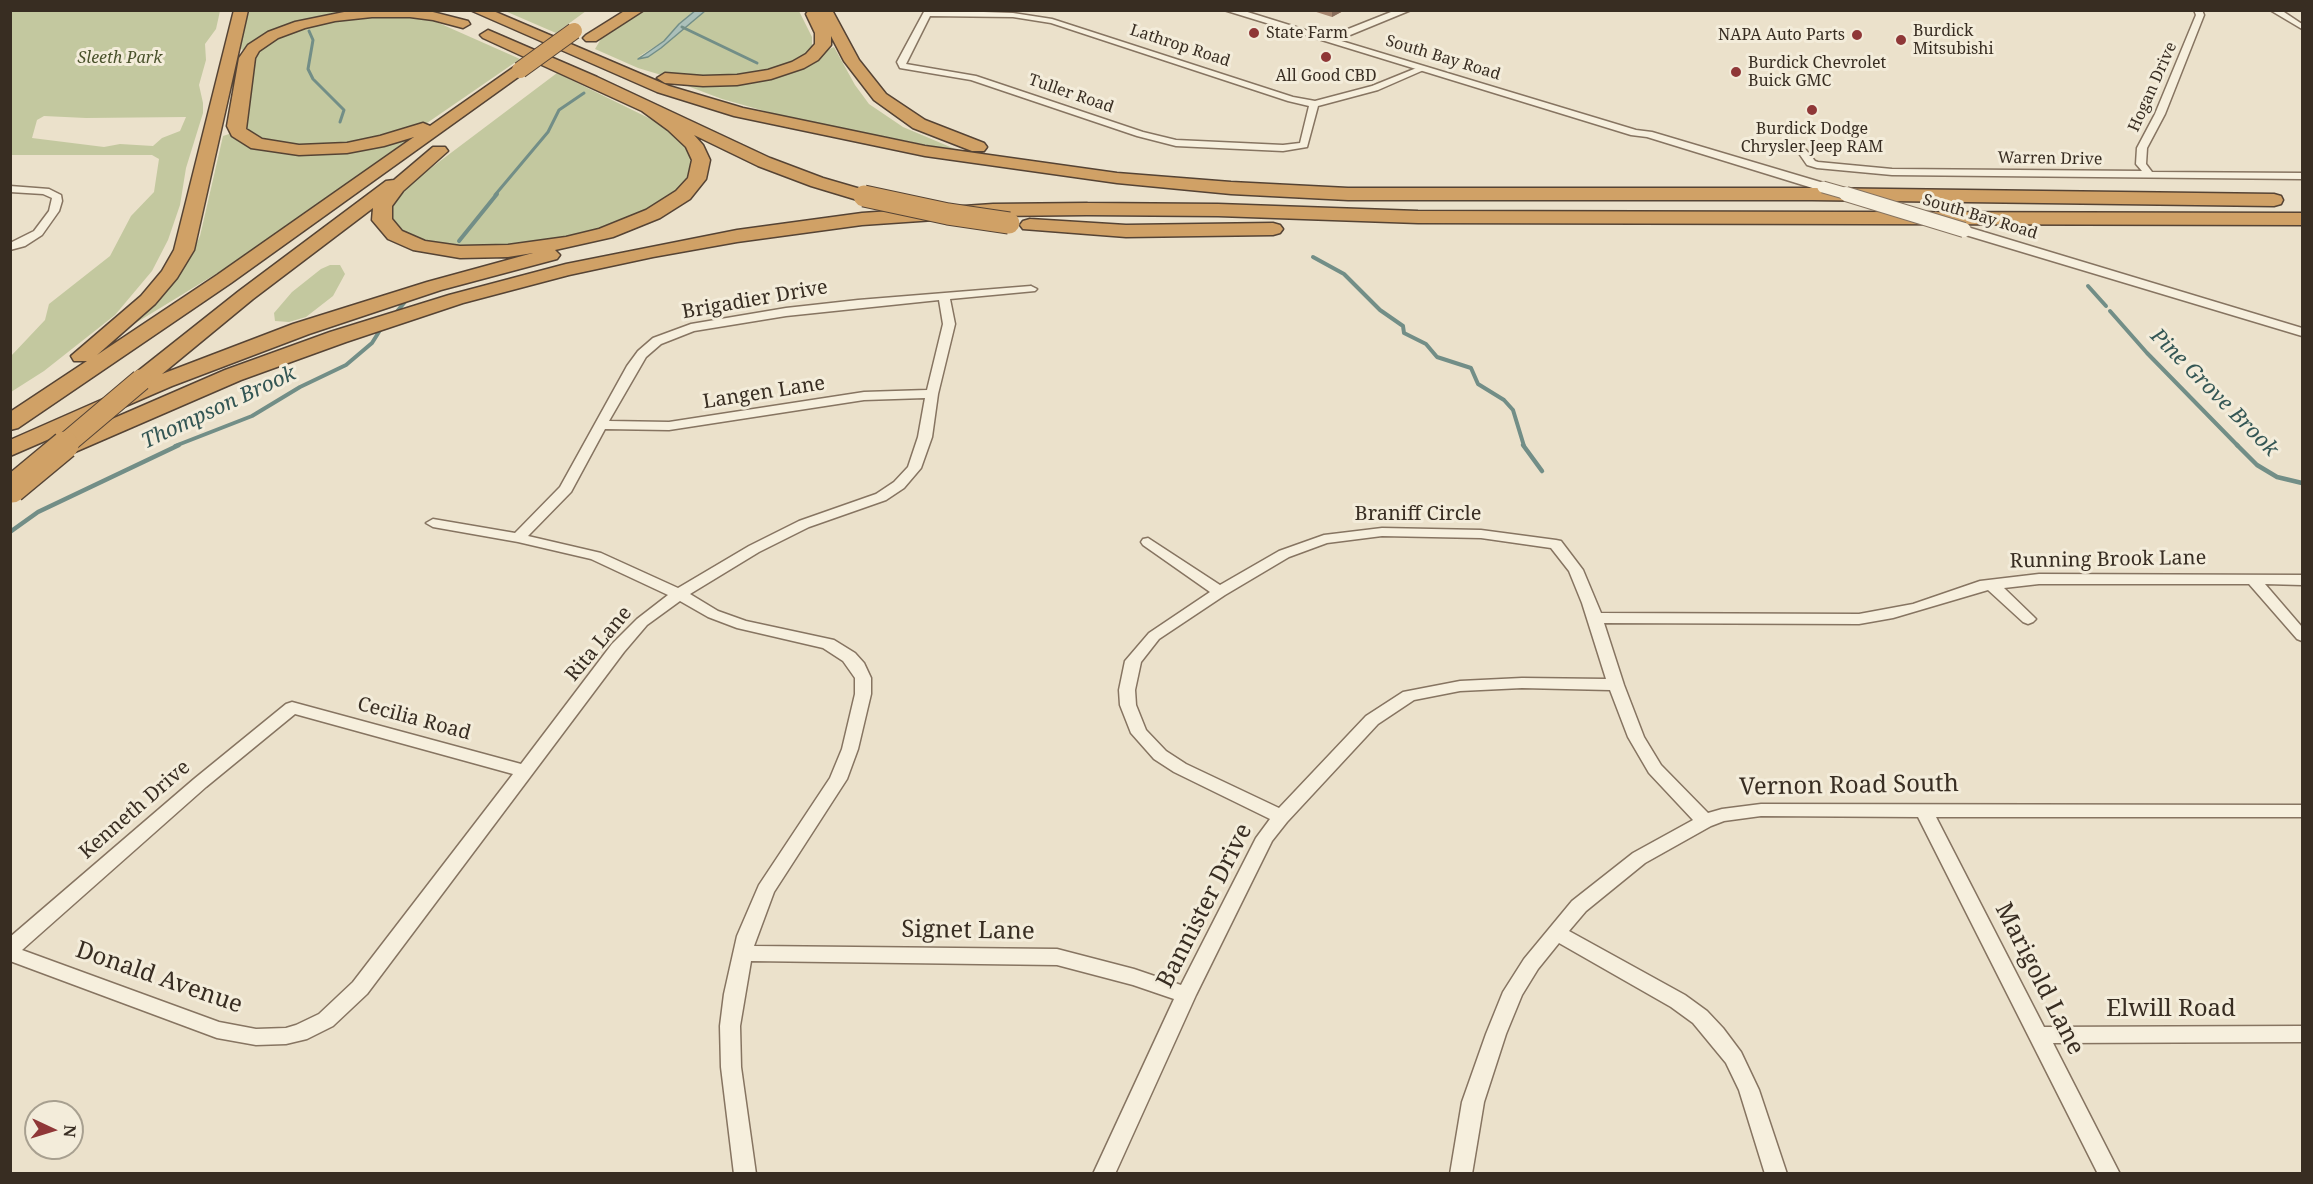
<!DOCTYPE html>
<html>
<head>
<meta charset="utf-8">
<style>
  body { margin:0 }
  #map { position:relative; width:2313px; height:1184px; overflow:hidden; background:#ebe1cb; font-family:"Noto Serif",serif }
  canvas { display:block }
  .frame { position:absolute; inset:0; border:12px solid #382d22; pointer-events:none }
  .north { position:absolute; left:24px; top:1100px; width:60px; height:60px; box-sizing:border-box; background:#f3ecda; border:2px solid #a8a090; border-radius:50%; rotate:94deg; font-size:16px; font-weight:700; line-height:24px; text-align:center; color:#382d22 }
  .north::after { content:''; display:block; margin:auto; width:21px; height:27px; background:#8f3737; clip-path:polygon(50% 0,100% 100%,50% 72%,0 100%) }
</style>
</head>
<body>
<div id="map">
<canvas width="2313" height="1184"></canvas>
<div class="frame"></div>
<div class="north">N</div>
</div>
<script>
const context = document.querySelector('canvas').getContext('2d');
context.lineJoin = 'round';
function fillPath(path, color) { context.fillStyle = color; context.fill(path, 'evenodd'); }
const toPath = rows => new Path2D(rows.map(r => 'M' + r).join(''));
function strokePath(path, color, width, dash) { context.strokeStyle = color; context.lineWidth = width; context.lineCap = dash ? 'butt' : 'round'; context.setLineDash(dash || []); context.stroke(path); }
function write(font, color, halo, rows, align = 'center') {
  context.font = font + ' "Noto Serif",serif'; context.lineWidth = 6; context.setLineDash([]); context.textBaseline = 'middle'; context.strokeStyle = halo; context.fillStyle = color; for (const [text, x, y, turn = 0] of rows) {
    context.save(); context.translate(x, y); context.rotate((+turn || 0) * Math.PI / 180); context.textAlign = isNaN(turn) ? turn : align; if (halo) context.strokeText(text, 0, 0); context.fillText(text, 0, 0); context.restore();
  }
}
fillPath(toPath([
  [417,10,334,17,242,50,240,47,248,11],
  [10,11,220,11,216,29,205,44,206,60,199,85,203,103,203,113,186,168,180,205,168,240,152,271,115,315,44,371,11,392,11,356,45,320,49,304,110,256,131,216,154,192,159,159,152,155,11,155],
  [44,116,86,118,186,117,180,131,162,138,153,146,120,144,104,147,32,138,37,120],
  [505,11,586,11,556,33],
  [643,11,696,11,679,24,664,41,638,57,661,48,705,11,799,11,812,37,812,46,805,55,779,68,733,78,668,77,638,68,595,49,601,39],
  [361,16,407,16,432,20,520,59,427,123,366,142,308,148,266,144,244,129,256,52,274,38,321,23],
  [834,47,855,85,869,104,903,127,962,152,786,117,722,99,677,82,755,81],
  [557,73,667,127,685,145,692,158,693,165,683,187,637,217,575,238,476,249,432,244,402,232,391,221,389,209,403,189],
  [229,134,250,147,297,154,412,138,268,242,134,324,165,294,190,258,200,236,223,136],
  [330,265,340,265,345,274,333,296,306,317,289,322,275,321,274,313,292,292,321,269]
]), '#c3c89f');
const water = toPath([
  [696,10,705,11,661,48,648,57,638,59,664,41,679,24,696,10]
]);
fillPath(water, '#abc0ba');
strokePath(water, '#728e87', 1.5);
strokePath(toPath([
  [682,27,757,63],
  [309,31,313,40,308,69,313,79,344,110,340,122],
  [495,195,548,132,559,110,584,93]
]), '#728e87', 3);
strokePath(toPath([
  [459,241,497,194],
  [1313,257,1344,274,1380,310,1403,326,1404,333,1426,344,1437,357,1471,368,1478,384,1504,400,1513,410,1524,446],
  [2088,286,2106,306],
  [2110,311,2147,353,2238,446],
  [395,314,408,298],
  [175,446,252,416,300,387,346,365,372,343,382,327]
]), '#728e87', 4);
strokePath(toPath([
  [1523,445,1542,471],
  [2237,445,2257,465,2277,477,2302,483],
  [10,532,38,512,179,445]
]), '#728e87', 4.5);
const minor = toPath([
  [925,10,1013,13,1052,19,1293,97,1315,101,1372,86,1419,67,1426,69,1378,90,1318,106,1307,147,1283,151,1176,146,1137,136,971,80,900,68,897,62,925,10],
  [930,16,1013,17,1051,23,1288,101,1309,106,1300,143,1283,145,1176,140,1143,132,976,76,906,64,930,16],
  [2194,10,2202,10,2204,15,2165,114,2147,148,2146,164,2152,172,2302,173,2302,179,1892,175,1817,168,1807,165,1798,152,1806,150,1815,161,1818,162,1892,169,2142,171,2136,164,2137,148,2155,114,2196,15,2194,10],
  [2270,10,2281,10,2302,24,2302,29,2270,10],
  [10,186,49,189,61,195,62,201,59,211,42,235,25,246,10,250,10,243,34,231,49,211,52,198,43,194,10,192,10,186],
  [1031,286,1037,289,1035,291,950,299,955,324,938,394,932,437,921,468,904,488,886,500,809,527,759,552,690,594,718,611,746,621,834,640,855,653,864,663,871,678,871,694,858,749,847,779,774,892,754,946,1057,949,1134,969,1181,985,1256,838,1270,819,1174,772,1154,759,1131,733,1120,705,1119,690,1125,661,1149,633,1210,592,1143,545,1141,542,1143,539,1148,538,1220,585,1279,551,1324,535,1382,528,1481,530,1556,540,1561,541,1583,570,1601,613,1859,614,1913,604,1980,581,2039,574,2302,575,2302,585,2265,584,2302,627,2302,641,2297,639,2249,584,2039,584,2004,588,2033,616,2036,619,2033,622,2028,624,2023,622,1988,590,1893,618,1859,624,1604,623,1624,685,1644,737,1661,765,1708,813,1722,809,1761,804,2302,805,2302,817,1936,817,2044,1027,2302,1026,2302,1042,2053,1043,2120,1174,2098,1174,1918,817,1761,816,1724,821,1711,826,1645,863,1586,911,1569,931,1685,995,1707,1011,1723,1028,1741,1052,1759,1090,1787,1174,1765,1174,1739,1090,1726,1063,1693,1023,1671,1007,1559,943,1538,969,1522,995,1506,1034,1484,1102,1472,1174,1450,1174,1462,1102,1486,1034,1503,992,1524,959,1572,901,1633,853,1693,820,1649,773,1628,737,1610,690,1522,688,1460,691,1414,700,1378,724,1287,822,1272,841,1196,995,1115,1174,1093,1174,1174,999,1133,985,1057,965,751,961,740,1026,741,1067,756,1174,734,1174,721,1067,720,1026,724,994,737,936,759,885,830,778,842,749,855,694,855,678,843,661,823,648,737,628,708,617,680,601,647,625,624,652,367,994,333,1026,307,1039,286,1044,256,1045,217,1038,10,961,10,937,194,779,286,704,292,702,521,764,612,644,637,619,668,595,591,559,518,542,433,527,426,523,433,519,515,533,560,487,627,366,638,351,653,338,691,324,786,308,858,300,1031,286],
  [939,300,943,324,927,390,864,392,669,422,609,421,646,357,661,344,694,331,786,316,939,300],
  [925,398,918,437,908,467,894,482,876,494,799,521,749,546,678,588,601,553,528,536,571,492,605,429,669,430,864,400,925,398],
  [1382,536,1481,538,1551,548,1569,571,1582,603,1606,679,1522,678,1460,681,1403,692,1366,716,1279,808,1186,764,1166,751,1146,730,1136,705,1135,690,1141,662,1159,639,1225,595,1289,557,1327,543,1382,536],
  [295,714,513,774,353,982,319,1014,296,1025,286,1028,256,1029,219,1022,22,950,206,787,295,714]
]);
const tertiary = toPath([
  [1224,10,1241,10,1328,37,1396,10,1411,10,1338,40,1636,130,1652,132,1827,184,1829,187,1827,190,1819,190,1647,137,1631,135,1224,10],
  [1964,226,2302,328,2302,336,1959,233,1958,230,1964,226]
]);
const motorway = toPath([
  [234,10,248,10,194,250,177,278,155,304,97,355,217,275,414,137,384,146,347,153,299,155,251,148,232,136,227,126,239,58,248,45,268,32,295,22,354,10,425,10,468,21,470,24,463,28,433,20,410,17,372,17,335,21,305,28,278,38,259,51,255,58,246,129,262,139,299,145,347,143,380,136,423,123,430,126,514,67,520,65,528,70,231,283,18,428,10,430,10,412,87,361,74,361,71,356,141,296,162,271,174,250,234,10],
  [470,10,491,10,669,86,743,108,925,146,1117,173,1231,182,1348,188,1812,188,2274,194,2281,196,2283,200,2281,204,2274,206,1812,200,1348,200,1231,194,1117,183,925,156,734,116,657,92,470,10],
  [626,10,644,10,596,41,586,41,583,38,586,35,626,10],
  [809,10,832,10,859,60,886,94,925,120,984,143,987,147,984,151,972,151,913,128,874,100,844,61,831,36,831,45,818,60,804,68,771,79,737,85,703,86,665,83,657,78,665,73,703,76,737,75,768,70,792,62,806,54,815,44,815,33,806,14,809,10],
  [488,30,597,77,770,158,823,178,871,192,873,196,871,200,864,202,811,186,758,166,694,135,703,145,710,160,706,179,690,199,660,218,613,237,555,250,560,255,557,259,441,290,309,334,172,386,10,456,10,440,135,385,130,380,133,375,239,291,386,181,394,180,433,147,445,147,448,151,403,191,392,206,392,219,402,231,425,241,460,246,508,245,566,237,599,229,646,210,676,191,688,178,692,160,686,147,668,130,642,111,483,38,480,35,488,30],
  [373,208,372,220,388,239,413,250,460,258,508,257,533,253,427,282,293,324,162,374,253,299,373,208],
  [1087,203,1218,204,1418,211,2302,213,2302,225,1418,223,1218,216,1087,215,993,216,862,225,737,242,653,257,569,275,463,303,346,342,241,380,68,455,60,457,52,455,48,450,52,445,225,370,330,332,449,295,566,264,737,230,862,213,993,204,1087,203],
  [1030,219,1126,225,1273,223,1280,225,1283,229,1280,233,1273,235,1126,237,1023,229,1020,225,1023,221,1030,219]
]);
strokePath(minor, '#867461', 3);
strokePath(tertiary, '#867461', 3);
strokePath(motorway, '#554334', 3);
fillPath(minor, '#f6efdd');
fillPath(tertiary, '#f6efdd');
fillPath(motorway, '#d0a166');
const tertiaryBridgeFar1 = toPath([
  [1823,187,1851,195]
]);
const tertiaryBridge = toPath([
  [1846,194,1964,230]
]);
const motorwayBridgeFar2 = toPath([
  [520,70,574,31]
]);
const motorwayBridgeFar1 = toPath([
  [864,196,948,214,1009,223],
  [63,446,141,380]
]);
const motorwayBridge = toPath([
  [12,489,65,445]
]);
strokePath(tertiaryBridgeFar1, '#867461', 13, []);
strokePath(tertiaryBridge, '#867461', 16, []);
strokePath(motorwayBridgeFar2, '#554334', 18, []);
strokePath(motorwayBridgeFar1, '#554334', 23, []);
strokePath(motorwayBridge, '#554334', 30, []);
strokePath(tertiaryBridgeFar1, '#f6efdd', 11);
strokePath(tertiaryBridge, '#f6efdd', 14);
strokePath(motorwayBridgeFar2, '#d0a166', 16);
strokePath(motorwayBridgeFar1, '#d0a166', 21);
strokePath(motorwayBridge, '#d0a166', 27);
fillPath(toPath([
  [1310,10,1345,10,1332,17]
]), '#a98972');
fillPath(toPath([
  [1332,10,1345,10,1332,17]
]), '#8a6f5d');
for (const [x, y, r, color] of [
  [1254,33,6,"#8f3737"],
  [1857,35,6,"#8f3737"],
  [1901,40,6,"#8f3737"],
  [1326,57,6,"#8f3737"],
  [1736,72,6,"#8f3737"],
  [1812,110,6,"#8f3737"]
]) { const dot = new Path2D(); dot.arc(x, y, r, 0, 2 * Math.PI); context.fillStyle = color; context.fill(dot); strokePath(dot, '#f3ecda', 2); }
write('16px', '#382d22', '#f3ecda', [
  ["Burdick",1913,31],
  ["Mitsubishi",1913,49],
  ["State Farm",1266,33],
  ["NAPA Auto Parts",1845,35,"right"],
  ["Burdick Chevrolet",1748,63],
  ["Buick GMC",1748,81],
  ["All Good CBD",1326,76,"center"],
  ["Burdick Dodge",1812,129,"center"],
  ["Chrysler Jeep RAM",1812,147,"center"]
], 'left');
write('16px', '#382d22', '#f3ecda', [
  ["Lathrop Road",1180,46,18],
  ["South Bay Road",1443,58,17],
  ["Hogan Drive",2153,87,-66],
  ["Tuller Road",1071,94,19],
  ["Warren Drive",2050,159,1],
  ["South Bay Road",1980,217,17]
]);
write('italic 16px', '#49522b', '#f3ecda', [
  ["Sleeth Park",120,58]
]);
write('20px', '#382d22', '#f3ecda', [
  ["Brigadier Drive",755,300,-10],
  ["Langen Lane",764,393,-9],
  ["Braniff Circle",1418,514],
  ["Running Brook Lane",2108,560,-1],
  ["Rita Lane",599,644,-50],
  ["Cecilia Road",414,719,15],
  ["Kenneth Drive",135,810,-41]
]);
write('italic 21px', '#335654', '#f3ecda', [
  ["Pine Grove Brook",2214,393,45],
  ["Thompson Brook",219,408,-25]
]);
write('24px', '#382d22', '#f3ecda', [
  ["Vernon Road South",1849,786,-1],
  ["Bannister Drive",1205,906,-63],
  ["Signet Lane",968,931,1],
  ["Donald Avenue",159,978,19],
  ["Marigold Lane",2039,979,63],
  ["Elwill Road",2171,1009]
]);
</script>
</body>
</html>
